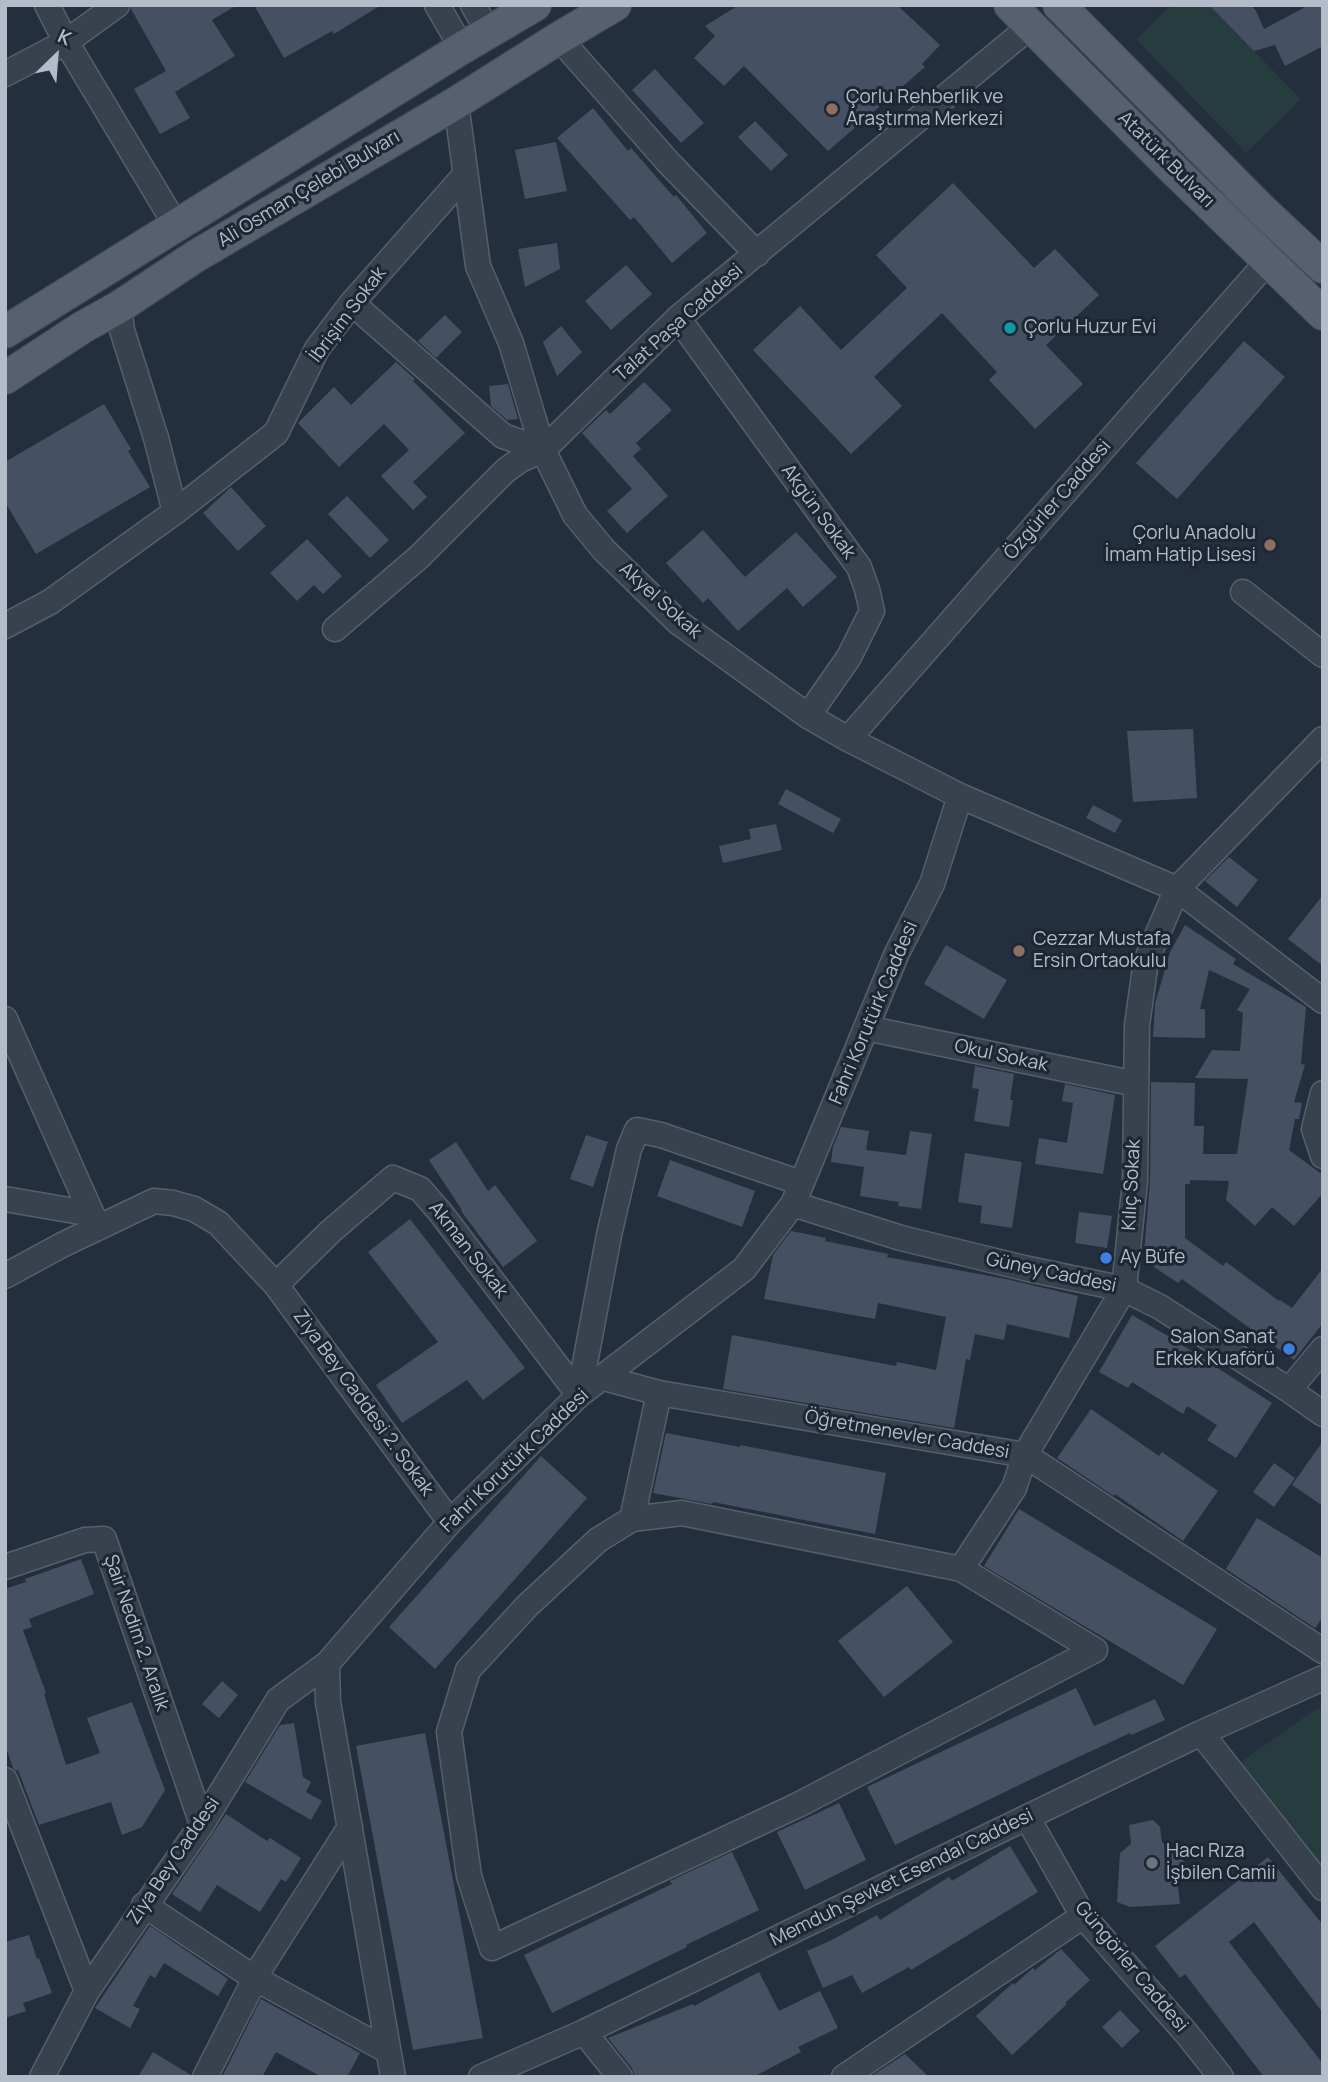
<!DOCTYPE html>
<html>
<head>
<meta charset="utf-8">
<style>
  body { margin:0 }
  #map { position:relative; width:1328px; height:2082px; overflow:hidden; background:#242f3e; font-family:Manrope,sans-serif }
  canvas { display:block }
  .frame { position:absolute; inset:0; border:7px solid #b4bcc9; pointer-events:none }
  .north { position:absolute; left:21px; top:21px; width:70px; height:70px; -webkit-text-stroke:5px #1d2633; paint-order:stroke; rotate:25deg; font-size:19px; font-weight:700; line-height:28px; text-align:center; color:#b4bcc9 }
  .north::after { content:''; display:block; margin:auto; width:24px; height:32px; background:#b4bcc9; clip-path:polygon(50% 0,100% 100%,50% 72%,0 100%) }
</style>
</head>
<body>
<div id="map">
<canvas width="1328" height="2082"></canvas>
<div class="frame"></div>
<div class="north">K</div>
</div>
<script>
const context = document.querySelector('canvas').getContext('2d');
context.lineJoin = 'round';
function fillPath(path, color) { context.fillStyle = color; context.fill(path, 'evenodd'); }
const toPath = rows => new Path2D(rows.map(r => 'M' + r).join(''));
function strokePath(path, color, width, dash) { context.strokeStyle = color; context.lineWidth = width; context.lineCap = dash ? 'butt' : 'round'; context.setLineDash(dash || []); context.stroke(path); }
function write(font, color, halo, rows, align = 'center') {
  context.font = font + ' Manrope,sans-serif'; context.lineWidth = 6; context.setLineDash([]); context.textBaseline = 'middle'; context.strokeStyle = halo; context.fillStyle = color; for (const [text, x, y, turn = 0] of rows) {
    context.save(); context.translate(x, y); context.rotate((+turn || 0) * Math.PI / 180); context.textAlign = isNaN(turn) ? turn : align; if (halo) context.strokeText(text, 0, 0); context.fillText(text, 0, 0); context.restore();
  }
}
fillPath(toPath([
  [1171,5,1209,5,1301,99,1246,153,1136,39],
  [1316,1709,1323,1710,1323,1869,1241,1762]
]), '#263c3f');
fillPath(toPath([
  [132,5,237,5,212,20,235,56,175,92,190,118,160,134,134,89,166,71,131,9],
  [254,5,381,5,334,34,332,31,284,58],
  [739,5,897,5,940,45,922,64,925,67,828,151,744,66,724,86,694,58,715,36,705,26],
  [1209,5,1251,5,1256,11,1264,29,1309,5,1323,5,1323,46,1285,66,1275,45,1254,51],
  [655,69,704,123,681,143,632,90],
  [593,108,628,151,631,148,674,197,676,195,707,233,672,263,634,217,630,220,557,138],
  [755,121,788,155,771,171,738,137],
  [556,142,567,191,525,199,515,150],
  [953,183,1034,268,1055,249,1099,295,1046,345,1083,384,1035,429,989,380,997,372,942,313,874,377,902,406,851,454,753,350,800,306,841,350,907,288,876,255],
  [557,243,560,269,525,287,518,249],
  [626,265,652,294,611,330,585,301],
  [445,315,462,332,436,358,418,341],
  [561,326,582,352,557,376,543,342],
  [1244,341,1285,377,1177,499,1136,463],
  [396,362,415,379,413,381,465,433,413,482,427,497,413,510,381,476,409,450,384,424,339,467,298,423,334,387,351,405],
  [644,382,672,410,636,443,641,449,633,456,668,496,627,533,607,511,632,489,582,433,606,410,610,414],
  [508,384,518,419,507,420,491,406,489,386],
  [104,404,131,449,128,451,150,487,36,554,5,502,5,462],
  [231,487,266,526,238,551,203,513],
  [347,496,389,540,370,558,328,514],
  [703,530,745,577,796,532,837,577,803,607,787,588,738,631,708,598,703,603,666,563],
  [307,539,342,576,323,594,314,585,297,601,270,573],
  [1193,729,1197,798,1133,802,1127,731],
  [786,789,841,819,833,833,778,804],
  [1093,805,1122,820,1115,833,1086,818],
  [776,824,782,850,723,863,719,846,751,839,749,829],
  [1229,857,1258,880,1237,907,1205,881],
  [1323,895,1323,966,1288,939],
  [1185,925,1236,959,1233,964,1306,1007,1301,1064,1305,1065,1294,1102,1302,1103,1299,1119,1295,1119,1289,1150,1323,1175,1323,1193,1294,1226,1272,1207,1255,1226,1226,1200,1229,1181,1190,1180,1190,1184,1185,1184,1185,1238,1223,1266,1226,1262,1279,1301,1280,1300,1292,1308,1323,1268,1323,1323,1294,1360,1182,1279,1178,1283,1154,1267,1144,1253,1150,1181,1151,1082,1195,1083,1194,1126,1204,1126,1203,1154,1237,1154,1248,1079,1195,1078,1212,1050,1240,1051,1243,1013,1237,1010,1250,989,1209,970,1200,1009,1205,1009,1205,1038,1153,1037,1155,1004,1170,952],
  [946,945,1007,980,984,1019,924,984],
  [975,1066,1014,1074,1010,1100,1013,1100,1009,1127,974,1121,979,1089,972,1088],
  [1065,1084,1115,1095,1103,1174,1035,1164,1039,1138,1067,1143,1073,1103,1062,1101],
  [841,1127,869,1131,866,1150,906,1155,910,1131,932,1134,921,1209,898,1206,899,1202,860,1196,864,1167,831,1162,833,1147],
  [586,1135,608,1142,593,1187,570,1179],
  [456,1142,488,1191,495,1185,537,1241,503,1267,461,1211,462,1210,429,1160],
  [965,1153,1022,1162,1012,1228,980,1223,982,1206,958,1202],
  [670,1160,755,1191,742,1227,657,1196],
  [1079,1212,1112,1216,1107,1248,1075,1243],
  [410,1219,525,1368,483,1400,467,1380,402,1423,376,1385,438,1342,368,1252],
  [791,1231,826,1238,825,1241,888,1254,887,1257,1006,1279,1078,1296,1069,1338,1007,1324,1004,1340,975,1334,970,1360,966,1359,954,1428,723,1389,732,1335,896,1366,897,1362,936,1370,946,1317,878,1303,875,1319,764,1299,773,1255],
  [1132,1315,1168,1336,1272,1403,1236,1458,1207,1440,1217,1425,1187,1406,1183,1414,1132,1382,1128,1388,1099,1372],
  [1091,1409,1159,1456,1162,1452,1218,1491,1183,1541,1115,1494,1114,1496,1057,1458],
  [666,1433,740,1447,740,1445,886,1473,875,1534,713,1502,712,1504,653,1493],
  [1323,1441,1323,1506,1292,1485],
  [541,1456,587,1498,435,1669,389,1627],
  [1274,1463,1295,1478,1274,1507,1253,1492],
  [1019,1509,1217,1629,1183,1685,984,1566],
  [1257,1518,1323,1558,1323,1617,1315,1628,1226,1569],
  [81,1559,94,1594,29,1619,32,1627,23,1630,46,1693,44,1694,66,1765,100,1753,87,1718,132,1702,165,1790,142,1827,122,1835,111,1802,39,1825,18,1770,16,1771,13,1768,5,1744,5,1589,26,1582,25,1579],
  [907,1586,953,1642,884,1697,838,1641],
  [222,1681,238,1695,219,1718,202,1704],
  [1076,1688,1094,1726,1155,1699,1165,1720,1131,1735,1130,1733,1042,1774,895,1845,867,1787],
  [294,1723,303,1777,311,1782,306,1792,322,1801,311,1820,245,1782,280,1725],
  [425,1733,483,2038,413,2050,356,1746],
  [839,1803,866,1860,805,1890,777,1832],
  [226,1814,267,1841,270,1838,301,1858,286,1882,281,1879,260,1912,217,1885,200,1912,172,1894],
  [1153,1820,1160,1827,1162,1842,1185,1862,1176,1869,1180,1904,1130,1907,1117,1902,1120,1853,1131,1844,1129,1825],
  [1010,1846,1038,1892,911,1970,909,1967,862,1993,852,1975,823,1988,807,1951,832,1940,877,1915,880,1920,949,1877,952,1881],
  [732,1852,759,1910,686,1945,687,1947,552,2013,524,1955,672,1884,670,1881],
  [1268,1857,1323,1925,1323,2013,1254,1922,1229,1942,1323,2064,1323,2077,1264,2077,1185,1974,1180,1978,1155,1946],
  [150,1926,228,1979,218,1996,164,1963,155,1978,150,1975,133,2006,140,2009,130,2028,95,2008],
  [29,1935,37,1959,39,1958,52,1993,23,2003,26,2011,5,2018,5,1942],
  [1061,1949,1090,1980,1065,2003,1067,2004,1012,2055,976,2016,1013,1983,1014,1985,1033,1968,1035,1970],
  [759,1972,779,2011,820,1991,838,2028,798,2047,801,2052,753,2077,635,2077,632,2068,608,2038,693,2004,694,2006],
  [261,1999,360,2053,347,2077,322,2077,276,2052,262,2077,222,2077],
  [1120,2010,1140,2031,1122,2048,1102,2027],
  [153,2052,191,2075,190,2077,138,2077],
  [905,2054,929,2077,872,2077,873,2075]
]), '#455162');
const minor = toPath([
  [47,5,66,42,177,227],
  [437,5,462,48],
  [473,5,489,33],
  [559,38,668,162,757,254],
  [5,74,66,42,117,5],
  [456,103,478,266,511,343,543,450,575,515,604,550,678,622,808,716,848,739,960,796,1177,889,1323,1001],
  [352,303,503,436,543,450],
  [119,307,122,330,156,438,175,512],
  [678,318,859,567,867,589,872,611,849,657,808,716],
  [1243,592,1323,655],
  [5,626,50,602,175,512,276,433,317,349,352,303,465,175],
  [335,629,419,557,505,471,520,460,543,450,678,318,1032,25],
  [848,739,1268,261],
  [5,1019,98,1228],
  [866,1028,1136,1084],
  [1323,1093,1314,1129,1323,1156],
  [5,1199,92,1214],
  [793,1204,901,1238,1024,1268,1124,1289,1160,1307,1289,1390,1323,1414],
  [5,1276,62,1245,154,1201,173,1203,194,1209,218,1223,276,1285,450,1522],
  [276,1285,331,1231,393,1178,420,1189,440,1212,579,1395],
  [604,1378,659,1393,1025,1455,1323,1651],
  [1289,1390,1323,1349],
  [579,1395,609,1235,629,1149,637,1130,661,1135,801,1183],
  [682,1513,961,1569,1095,1650,798,1805,492,1948,469,1876,449,1732,468,1670,527,1606,598,1540,632,1519,682,1513],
  [632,1519,659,1393],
  [5,1567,85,1540,104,1539,202,1824],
  [961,1569,1014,1488,1025,1455,1124,1289,1135,1181,1137,1025,1146,961,1177,889,1323,739],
  [1201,1733,1323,1888],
  [5,1780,87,1991],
  [1027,1817,1083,1916,1187,2034,1221,2077],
  [144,1905,256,1979,388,2051],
  [584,2032,620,2077],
  [42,2077,87,1991,202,1824,278,1700,327,1664],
  [205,2077,261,1967,350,1827],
  [393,2077,328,1702,327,1664,450,1522,579,1395,744,1269,793,1204,897,953,932,884,960,796],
  [481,2077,584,2032,1201,1733,1323,1678],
  [844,2077,1083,1916]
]);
const major = toPath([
  [1010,5,1171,167,1323,314],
  [1059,5,1261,209,1323,267],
  [5,332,462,48,535,5],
  [5,378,83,327,119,307,196,256,456,103,559,38,615,5]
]);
strokePath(minor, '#565f6c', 27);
strokePath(major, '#414a57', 34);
strokePath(minor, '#38414e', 24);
strokePath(major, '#56606e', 32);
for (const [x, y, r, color] of [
  [832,109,7,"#8d6e63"],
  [1010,328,7,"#0f9aa8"],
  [1270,545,7,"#8d6e63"],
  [1019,951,7,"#8d6e63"],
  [1106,1258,7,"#3f7fe0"],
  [1289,1349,7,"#3f7fe0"],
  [1152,1863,7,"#6b7280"]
]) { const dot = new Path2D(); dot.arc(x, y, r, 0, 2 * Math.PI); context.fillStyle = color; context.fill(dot); strokePath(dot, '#1d2633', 2.5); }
write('19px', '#b4bcc9', '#1d2633', [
  ["Çorlu Rehberlik ve",846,98],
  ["Araştırma Merkezi",846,120],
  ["Çorlu Huzur Evi",1024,328],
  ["Çorlu Anadolu",1256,534,"right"],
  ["İmam Hatip Lisesi",1256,556,"right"],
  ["Cezzar Mustafa",1033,940],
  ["Ersin Ortaokulu",1033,962],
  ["Ay Büfe",1120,1258],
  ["Salon Sanat",1275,1338,"right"],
  ["Erkek Kuaförü",1275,1360,"right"],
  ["Hacı Rıza",1166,1852],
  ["İşbilen Camii",1166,1874]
], 'left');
write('19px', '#b4bcc9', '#1d2633', [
  ["Atatürk Bulvarı",1166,160,45],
  ["Ali Osman Çelebi Bulvarı",309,189,-31],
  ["İbrişim Sokak",348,315,-53],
  ["Talat Paşa Caddesi",679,323,-42],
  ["Özgürler Caddesi",1058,500,-49],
  ["Akgün Sokak",818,512,54],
  ["Akyel Sokak",660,601,42],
  ["Fahri Korutürk Caddesi",874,1013,-67],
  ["Okul Sokak",1001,1056,12],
  ["Kılıç Sokak",1132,1185,-87],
  ["Akman Sokak",468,1250,52],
  ["Güney Caddesi",1051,1273,12],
  ["Ziya Bey Caddesi 2. Sokak",363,1403,54],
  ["Öğretmenevler Caddesi",907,1435,10],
  ["Fahri Korutürk Caddesi",515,1461,-44],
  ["Şair Nedim 2. Aralık",136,1633,71],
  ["Ziya Bey Caddesi",174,1861,-56],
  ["Memduh Şevket Esendal Caddesi",902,1878,-26],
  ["Güngörler Caddesi",1131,1967,50]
]);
</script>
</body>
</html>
